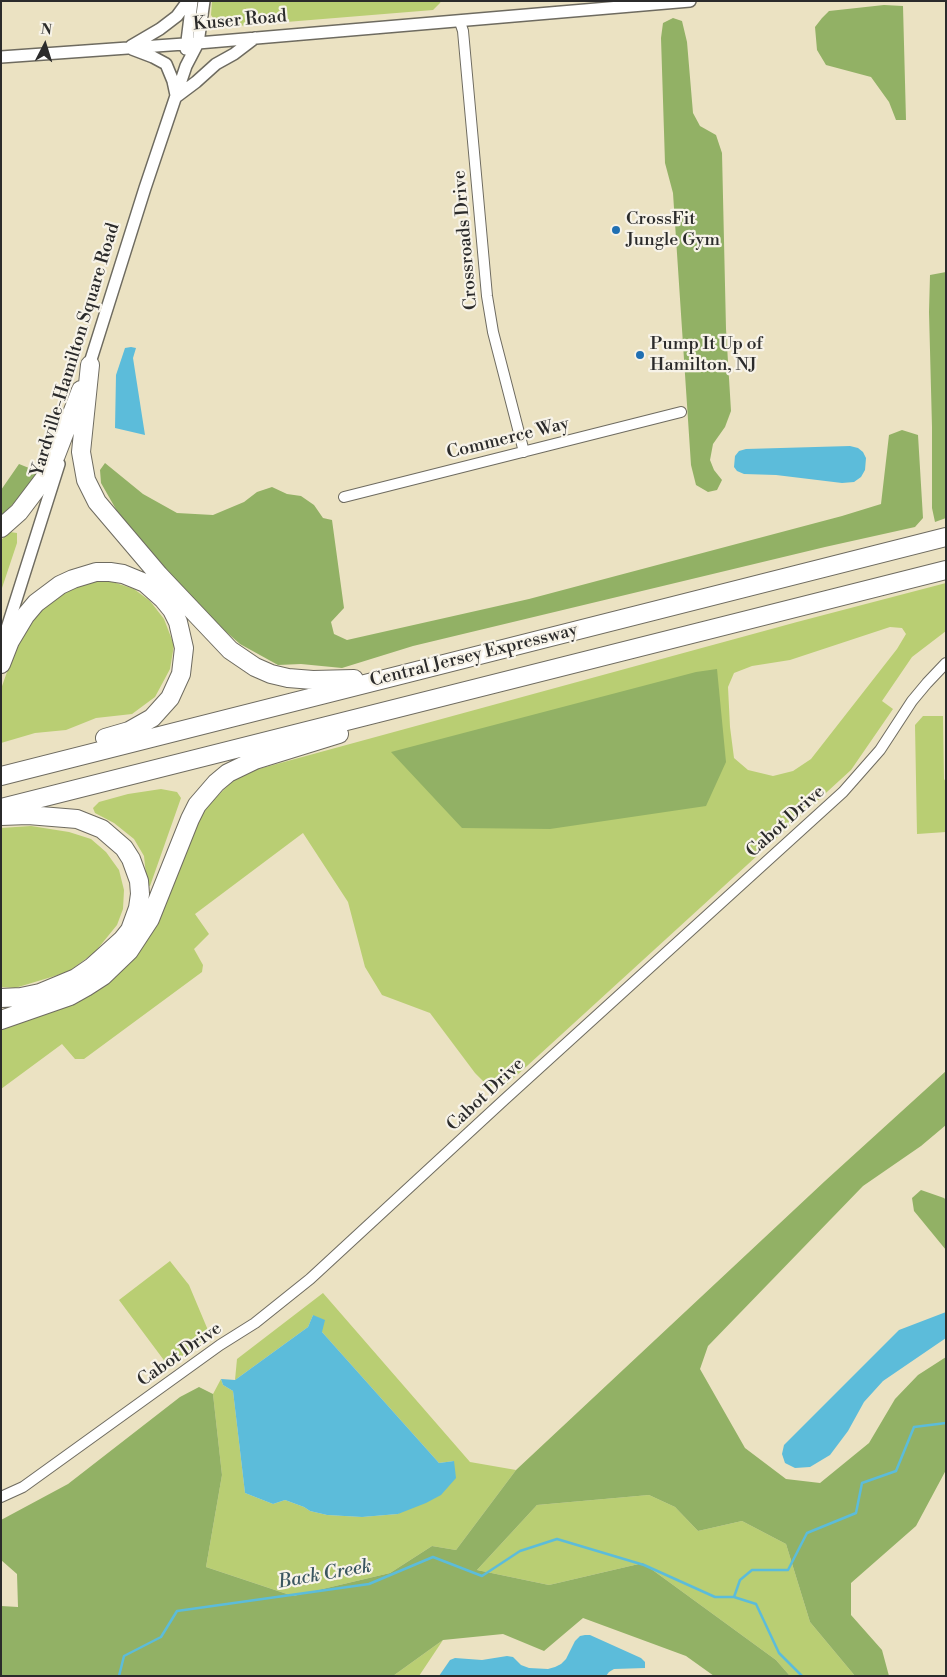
<!DOCTYPE html>
<html>
<head>
<meta charset="utf-8">
<style>
  body { margin:0 }
  #map { position:relative; width:947px; height:1677px; overflow:hidden; background:#ebe2c2; font-family:"Libre Bodoni",serif }
  canvas { display:block }
  .frame { position:absolute; inset:0; border:2px solid #2b2b2b; pointer-events:none }
  .north { position:absolute; left:20px; top:20px; width:50px; height:50px; -webkit-text-stroke:4px #f7f3e8; paint-order:stroke; rotate:5deg; font-size:14px; font-weight:700; line-height:20px; text-align:center; color:#2b2b2b }
  .north::after { content:''; display:block; margin:auto; width:18px; height:22px; background:#2b2b2b; clip-path:polygon(50% 0,100% 100%,50% 72%,0 100%) }
</style>
</head>
<body>
<div id="map">
<canvas width="947" height="1677"></canvas>
<div class="frame"></div>
<div class="north">N</div>
</div>
<script>
const context = document.querySelector('canvas').getContext('2d');
context.lineJoin = 'round';
function fillPath(path, color) { context.fillStyle = color; context.fill(path, 'evenodd'); }
const toPath = rows => new Path2D(rows.map(r => 'M' + r).join(''));
function strokePath(path, color, width, dash) { context.strokeStyle = color; context.lineWidth = width; context.lineCap = dash ? 'butt' : 'round'; context.setLineDash(dash || []); context.stroke(path); }
function write(font, color, halo, rows, align = 'center') {
  context.font = font + ' "Libre Bodoni",serif'; context.lineWidth = 4.5; context.setLineDash([]); context.textBaseline = 'middle'; context.strokeStyle = halo; context.fillStyle = color; for (const [text, x, y, turn = 0] of rows) {
    context.save(); context.translate(x, y); context.rotate((+turn || 0) * Math.PI / 180); context.textAlign = isNaN(turn) ? turn : align; if (halo) context.strokeText(text, 0, 0); context.fillText(text, 0, 0); context.restore();
  }
}
fillPath(toPath([
  [212,1,441,1,440,3,433,10,225,27,217,24,211,15],
  [10,532,17,533,17,543,1,591,1,540],
  [86,580,110,581,134,589,150,601,164,619,174,645,170,669,155,697,132,714,96,718,66,730,35,733,1,743,1,689,21,632,39,610,62,591],
  [946,583,946,631,912,657,882,701,893,709,851,770,504,1087,488,1086,475,1073,430,1013,382,995,365,967,348,902,303,833,195,914,209,934,194,949,203,965,202,972,84,1059,75,1059,62,1044,1,1089,1,1027,111,978,200,813,240,774,797,622],
  [890,627,902,628,906,634,897,649,811,759,793,771,773,776,748,770,734,758,730,727,728,687,734,673,752,666,790,660],
  [923,716,943,716,944,779,946,782,946,832,917,834,915,725],
  [161,789,177,792,181,798,150,886,147,885,144,856,134,839,114,823,95,813,93,808,99,802,128,794],
  [31,826,69,832,91,839,106,852,119,870,124,890,123,909,117,925,95,952,68,972,15,988,1,987,1,828],
  [170,1261,189,1285,210,1335,169,1367,119,1300],
  [323,1293,470,1462,516,1470,456,1550,432,1546,390,1573,293,1596,206,1567,222,1475,213,1394,221,1379,223,1385,233,1391,245,1493,273,1504,285,1500,304,1507,310,1511,327,1515,362,1517,398,1514,454,1461,439,1463,322,1332,313,1315,308,1327,235,1380,237,1359],
  [649,1495,675,1507,698,1531,742,1521,786,1544,810,1622,855,1676,790,1676,776,1660,643,1563,549,1585,477,1570,537,1505],
  [443,1640,419,1676,393,1676]
]), '#b9ce73');
fillPath(toPath([
  [884,5,903,6,906,120,896,120,889,102,871,77,826,65,817,50,815,27,822,18,829,11],
  [673,18,682,21,687,42,693,113,700,126,716,135,722,153,726,329,731,411,725,427,713,444,710,460,714,470,722,480,717,490,708,492,696,485,691,465,673,193,665,163,661,38,663,23],
  [946,272,946,518,935,522,932,508,932,427,929,312,930,275],
  [902,430,918,435,923,518,915,527,825,547,413,646,342,668,301,664,278,665,240,644,208,616,154,558,117,511,101,483,100,470,105,463,143,494,177,513,213,515,244,502,257,492,272,487,287,494,301,496,314,505,323,518,332,520,344,608,331,622,334,634,347,640,529,599,842,516,881,504,889,435],
  [19,464,39,472,21,496,1,516,1,490],
  [717,669,726,762,706,806,550,829,462,828,391,752,696,672],
  [946,1071,946,1125,921,1146,863,1186,708,1346,700,1369,745,1448,786,1479,820,1483,869,1443,895,1399,918,1375,946,1357,946,1470,916,1526,851,1583,851,1615,882,1650,889,1676,855,1676,810,1622,786,1544,742,1521,698,1531,675,1507,649,1495,537,1505,477,1570,549,1585,643,1563,776,1660,790,1676,714,1676,686,1656,583,1618,544,1651,503,1634,443,1640,393,1676,1,1676,1,1606,18,1607,17,1574,1,1560,1,1520,68,1484,180,1397,199,1387,213,1394,222,1475,206,1567,293,1596,390,1573,432,1546,456,1550,516,1470,825,1181],
  [921,1190,944,1198,946,1200,946,1250,914,1211,912,1198]
]), '#92b165');
fillPath(toPath([
  [131,347,136,348,133,358,145,435,115,428,116,375,125,348],
  [850,446,858,448,863,452,866,458,865,470,861,477,854,482,842,483,776,475,744,474,737,471,734,467,735,456,739,451,746,449],
  [946,1312,946,1338,883,1381,864,1402,848,1431,830,1455,810,1467,795,1468,785,1463,782,1454,784,1445,899,1330],
  [313,1315,325,1320,322,1332,439,1463,454,1461,456,1478,441,1495,426,1503,398,1514,362,1517,327,1515,310,1511,304,1507,285,1500,273,1504,245,1493,233,1391,223,1385,221,1379,235,1380,308,1327],
  [585,1635,590,1635,641,1658,645,1662,645,1668,614,1669,609,1672,606,1676,439,1676,450,1660,455,1658,482,1660,507,1656,513,1657,521,1665,529,1668,548,1669,555,1667,561,1664,566,1659,575,1641,580,1636]
]), '#5cbcda');
strokePath(toPath([
  [734,1597,740,1580,752,1570,788,1570,807,1533,856,1513,862,1483,896,1471,914,1427,946,1423],
  [119,1676,124,1656,161,1637,177,1611,369,1584,433,1557,482,1576,520,1551,557,1539,644,1565,715,1597,734,1597,756,1604,779,1653,802,1676]
]), '#5cbcda', 2.5);
const minor = toPath([
  [460,22,463,31,487,296,493,332,524,452],
  [344,497,681,412],
  [1,1497,23,1487,220,1345,255,1323,310,1279,504,1100,843,792,880,750,912,701,927,683,946,663]
]);
const tertiary = toPath([
  [131,46,160,29,177,16,188,1],
  [132,49,153,57,166,64,173,81,176,95],
  [186,49,192,1],
  [1,57,198,43,690,1],
  [176,97,196,82,216,64,234,54,255,38],
  [88,369,145,188,186,66,198,43,204,1],
  [2,644,59,464]
]);
const motorway = toPath([
  [90,365,81,452,86,480,97,502,159,575,230,650,255,667,271,674,288,678,313,680,354,679],
  [1,528,19,512,44,479,56,455,81,390],
  [1,664,10,641,25,616,36,603,60,585,73,579,96,572,110,572,123,574,145,583,163,599,172,610,178,622,184,648,181,674,170,698,152,718,129,731,105,738],
  [1,776,946,537],
  [1,808,946,570],
  [1,816,28,815,77,819,102,829,124,848,131,859,139,881,140,894,138,908,130,930,122,940,92,967,76,978,40,993,21,997,1,998],
  [1,1020,70,996,86,987,103,976,129,951,150,919,190,819,197,805,216,783,228,773,255,760,339,734]
]);
strokePath(minor, '#6e6b60', 12);
strokePath(tertiary, '#6e6b60', 14);
strokePath(motorway, '#6e6b60', 20);
strokePath(minor, '#fff', 10);
strokePath(tertiary, '#fff', 11);
strokePath(motorway, '#fff', 18);
for (const [x, y, r, color] of [
  [616,230,5,"#1f6fb2"],
  [640,355,5,"#1f6fb2"]
]) { const dot = new Path2D(); dot.arc(x, y, r, 0, 2 * Math.PI); context.fillStyle = color; context.fill(dot); strokePath(dot, '#f7f3e8', 2); }
write('18px', '#2b2b2b', '#f7f3e8', [
  ["Kuser Road",240,21,-5],
  ["Crossroads Drive",466,240,-95],
  ["Yardville-Hamilton Square Road",76,350,-73],
  ["Commerce Way",508,439,-14],
  ["Central Jersey Expressway",474,656,-14],
  ["Cabot Drive",786,822,-42],
  ["Cabot Drive",486,1095,-43],
  ["Cabot Drive",180,1355,-35]
]);
write('18px', '#2b2b2b', '#f7f3e8', [
  ["CrossFit",626,220],
  ["Jungle Gym",626,241],
  ["Pump It Up of",650,345],
  ["Hamilton, NJ",650,366]
], 'left');
write('italic 19px', '#3a5660', '#f7f3e8', [
  ["Back Creek",325,1575,-10]
]);
</script>
</body>
</html>
